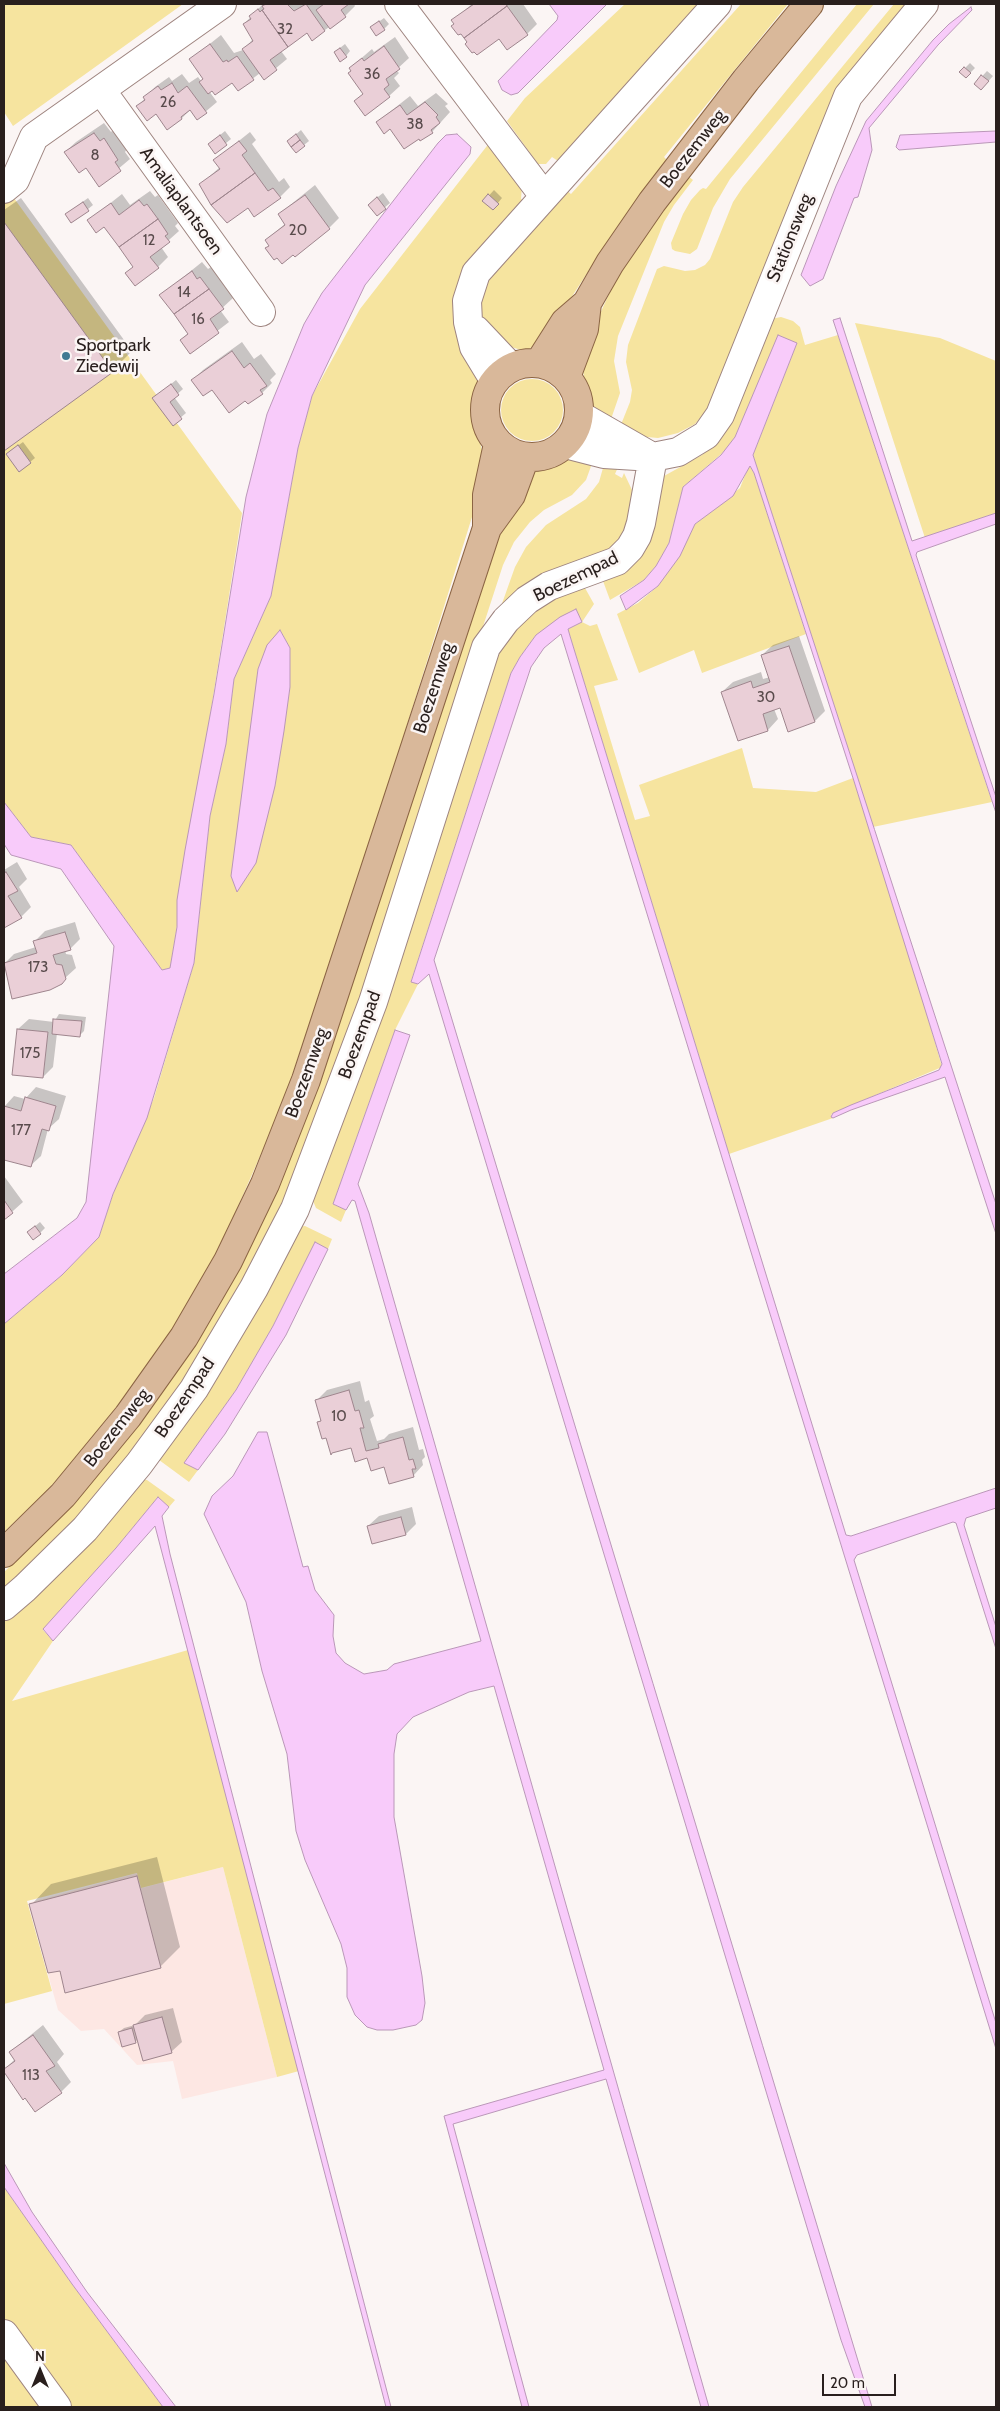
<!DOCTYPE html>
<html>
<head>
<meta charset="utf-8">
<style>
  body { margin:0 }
  #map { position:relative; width:1000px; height:2411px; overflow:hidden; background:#fbf5f4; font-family:Cabin,sans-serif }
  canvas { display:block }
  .frame { position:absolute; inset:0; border:5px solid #291f1d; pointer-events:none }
  .north { position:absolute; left:15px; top:2346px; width:50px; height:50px; -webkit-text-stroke:4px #fbf5f4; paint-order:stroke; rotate:0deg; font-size:14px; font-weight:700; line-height:20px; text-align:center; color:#291f1d }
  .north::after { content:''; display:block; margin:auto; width:18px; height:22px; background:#291f1d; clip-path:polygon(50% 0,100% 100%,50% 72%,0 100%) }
  .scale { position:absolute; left:822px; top:2374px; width:74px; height:22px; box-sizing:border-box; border:2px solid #291f1d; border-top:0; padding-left:6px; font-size:15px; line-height:18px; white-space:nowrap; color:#291f1d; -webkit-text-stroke:4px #fbf5f4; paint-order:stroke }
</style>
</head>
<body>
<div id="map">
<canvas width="1000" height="2411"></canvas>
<div class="frame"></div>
<div class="north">N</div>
<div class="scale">20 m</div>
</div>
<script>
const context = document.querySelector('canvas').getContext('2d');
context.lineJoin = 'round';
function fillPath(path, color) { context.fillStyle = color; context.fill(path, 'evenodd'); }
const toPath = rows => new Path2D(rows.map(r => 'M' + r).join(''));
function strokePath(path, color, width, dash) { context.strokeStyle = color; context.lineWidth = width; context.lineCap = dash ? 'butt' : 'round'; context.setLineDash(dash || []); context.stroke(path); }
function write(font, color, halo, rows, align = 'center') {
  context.font = font + ' Cabin,sans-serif'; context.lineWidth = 5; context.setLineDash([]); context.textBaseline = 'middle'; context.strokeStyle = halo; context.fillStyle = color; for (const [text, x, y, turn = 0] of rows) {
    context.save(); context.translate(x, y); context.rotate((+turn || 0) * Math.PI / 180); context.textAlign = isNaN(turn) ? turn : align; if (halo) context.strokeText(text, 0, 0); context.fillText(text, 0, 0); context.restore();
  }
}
fillPath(toPath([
  [223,1867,277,2077,182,2099,173,2061,137,2065,104,2029,81,2031,58,2010,28,1903,138,1873,142,1888]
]), '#fde7e3');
fillPath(toPath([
  [4,4,183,4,13,126,4,112],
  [625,4,699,4,558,161,552,157,546,164,538,164,507,121,525,98],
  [741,4,788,4,664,157,667,160,617,227,547,335,529,349,521,350,508,346,484,321,479,307,483,284,565,189,571,194],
  [857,4,874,4,730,179,713,208,697,249,690,254,675,251,672,249,671,243,683,214,691,200,700,190,703,188,706,189],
  [894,4,908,4,843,83,827,111,712,404,695,424,678,433,658,438,636,436,620,427,630,402,632,390,626,362,628,345,657,269,664,266,685,271,695,270,705,265,710,259,733,202,743,187],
  [490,142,522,186,521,199,523,200,470,259,463,269,453,300,454,319,478,379,472,412,484,458,482,485,388,786,282,1106,222,1243,174,1327,113,1415,45,1493,4,1532,4,1324,62,1275,99,1237,113,1194,154,1098,194,963,210,816,226,744,234,679,271,596,298,448,312,396,360,309],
  [280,630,290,648,290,687,275,786,257,683,258,669],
  [688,176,693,180,674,205,664,222,618,336,614,361,620,393,610,422,597,413,589,398,581,363,584,348,617,277,635,247],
  [11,194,242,513,174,945,170,968,162,970,71,845,31,837,4,802,4,199],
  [781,317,793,321,800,327,805,345,838,335,992,802,873,827,753,455,797,343,755,391,735,437,727,449,683,487,669,543,656,566,644,580,610,600,603,581,658,484,664,476,702,455,710,448,771,319],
  [855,323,940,338,996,361,996,513,925,538],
  '501 410a31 31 0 1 1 62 0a31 31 0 1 1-62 0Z',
  [571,458,594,458,586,480,572,495,544,510,530,522,514,542,503,565,353,1026,277,1224,157,1425,72,1525,4,1591,4,1572,37,1541,78,1497,119,1449,169,1383,205,1327,262,1222,313,1097,495,543,534,472],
  [605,461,619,465,615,474,622,478,624,473,632,490,628,524,617,544,607,552,499,612,515,567,526,547,546,525,586,499,599,482],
  [749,465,754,473,806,634,702,673,694,650,639,673,617,614,638,603,658,586,695,524,740,488],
  [585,588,594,604,582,622,590,626,597,624,618,680,594,686,635,820,650,816,639,785,742,748,753,788,816,792,853,778,917,979,942,1067,833,1113,831,1115,833,1118,729,1154,570,636,568,629,582,622,536,635,520,657,511,673,411,981,418,984,395,1030,333,1204,346,1210,341,1222,316,1208,310,1194,495,655,517,626,547,600],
  [305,1226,332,1239,328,1249,315,1243,273,1326,236,1390,185,1463,198,1470,189,1482,155,1457,297,1227],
  [138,1479,147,1480,175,1500,169,1507,158,1497,116,1548,43,1630,53,1641,12,1701,188,1650,299,2071,277,2077,223,1867,141,1888,137,1873,27,1901,52,1991,4,2004,4,1616],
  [4,2187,72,2284,163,2407,65,2407,4,2324],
  [4,2354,42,2407,4,2407]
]), '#f6e49f');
const water = toPath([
  [549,4,607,4,518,93,511,95,502,90,498,81,557,20,558,16,549,4],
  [971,7,972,10,938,45,869,128,872,150,858,197,854,198,823,279,810,286,801,275,836,186,866,121,933,40,949,24,971,7],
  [996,131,996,142,899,150,896,147,900,135,996,131],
  [457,134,471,147,470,154,365,285,312,396,298,448,271,596,234,679,226,744,210,816,194,963,147,1118,113,1194,99,1237,62,1275,4,1324,4,1274,77,1218,86,1202,114,946,61,869,11,855,4,844,4,802,31,837,71,845,162,970,170,968,177,927,177,900,185,850,214,694,246,497,267,414,304,324,322,293,438,143,446,135,457,134],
  [840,318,912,541,996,513,996,524,917,552,916,555,996,797,996,813,833,320,840,318],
  [778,335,797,343,753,455,996,1204,996,1234,945,1077,851,1110,833,1118,831,1117,833,1113,851,1105,939,1070,942,1064,853,778,754,473,750,466,733,496,695,524,680,556,658,586,626,610,620,596,644,580,656,566,669,543,683,487,721,455,735,437,778,335],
  [576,609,582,622,568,629,570,636,846,1535,851,1536,996,1488,996,1508,966,1518,964,1525,996,1627,996,1649,956,1523,953,1522,857,1555,854,1560,996,2023,996,2049,561,634,544,648,531,667,434,960,872,2407,865,2407,841,2340,429,974,418,984,411,982,511,673,520,657,536,635,560,617,576,609],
  [280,630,290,648,290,687,284,731,275,786,256,863,237,892,231,876,258,669,267,645,280,630],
  [395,1030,410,1035,358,1184,369,1213,709,2407,701,2407,606,2079,453,2124,529,2407,522,2407,444,2116,604,2070,494,1686,469,1692,413,1717,397,1734,394,1754,394,1817,422,1976,425,2003,422,2020,416,2025,393,2030,377,2030,367,2027,355,2015,347,1997,347,1968,341,1944,305,1860,296,1831,287,1754,262,1671,246,1602,204,1514,212,1496,233,1476,258,1432,267,1432,303,1567,308,1566,315,1590,334,1615,333,1636,336,1653,345,1663,364,1674,387,1670,394,1664,481,1641,355,1201,352,1200,346,1210,333,1204,395,1030],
  [315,1242,328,1249,286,1335,225,1434,198,1470,184,1463,236,1390,273,1326,315,1242],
  [158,1497,169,1507,162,1516,170,1554,391,2407,386,2407,155,1526,53,1641,43,1629,116,1548,158,1497],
  [4,2163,32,2212,87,2292,176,2407,163,2407,72,2284,4,2187,4,2163]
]);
fillPath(water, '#f8cbfa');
strokePath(water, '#ba97b8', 1);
fillPath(toPath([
  [263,4,354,4,355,6,345,16,312,39,307,32,281,51,287,59,264,78,260,73,238,90,232,81,209,91,217,102,198,118,191,109,182,118,138,106,155,87,169,77,172,81,182,74,189,83,198,77,201,81,204,78,191,59,221,35,234,53,243,50,253,39,244,24],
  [472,4,523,4,537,24,527,34,462,32,453,20],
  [384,18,389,24,384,29,377,23],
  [395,37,409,58,396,70,399,73,394,78,400,86,389,96,355,101,364,93,350,68,372,49,374,52],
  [345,44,350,51,346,56,335,52],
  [970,63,975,68,966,77,961,72],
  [987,71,993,76,986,84,975,84],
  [436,93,448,104,445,106,450,112,432,132,390,127,377,122,410,96,418,106],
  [104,123,111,132,114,129,127,149,125,152,130,159,99,185,86,167,65,152,76,142],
  [301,130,309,141,304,145,294,136],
  [225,131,231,139,215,152,209,144],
  [250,132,256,140,252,144,279,182,284,178,290,187,280,197,248,206,201,184,220,167,215,160],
  [315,185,339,218,329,228,266,240,286,223,279,214],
  [494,190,502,198,493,209,484,201],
  [150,191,155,197,158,195,178,223,175,226,179,231,161,247,168,257,158,267,127,273,134,266,105,226,89,220,122,194,130,205],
  [383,193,390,203,377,214,374,200],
  [21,198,132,351,112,371,4,450,4,210],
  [88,198,93,205,72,222,66,214],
  [202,262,208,269,211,267,233,298,220,310,229,322,190,352,181,340,188,333,161,295],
  [242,342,254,359,261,354,276,374,270,380,272,383,262,393,245,399,193,380,203,370],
  [176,380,183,389,174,397,186,413,173,424,154,398],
  [23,442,35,458,30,462,12,450],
  [799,636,825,711,815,721,781,707,774,709,778,719,768,730,739,740,722,692,733,682,761,672,763,679,770,677,762,655,773,645],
  [17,862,27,879,19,887,31,907,21,917,4,927,4,870],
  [75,922,80,939,70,949,65,950,66,954,72,955,76,968,65,978,13,997,4,964,14,954,36,947,34,942,45,931],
  [59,1014,86,1017,84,1031,79,1036,57,1033,53,1067,43,1077,18,1029,29,1019,54,1022],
  [36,1087,66,1096,59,1119,48,1129,41,1156,30,1166,4,1158,4,1107,14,1096,25,1099],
  [4,1176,23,1202,4,1219],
  [40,1222,45,1228,40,1233,33,1228],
  [360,1381,365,1402,369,1400,374,1416,370,1419,377,1441,384,1439,389,1434,413,1427,419,1450,423,1449,425,1457,422,1460,423,1465,413,1476,385,1466,352,1446,327,1436,319,1422,322,1419,317,1400,327,1390],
  [412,1507,416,1524,406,1534,373,1543,368,1526,379,1516],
  [157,1857,180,1947,160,1967,61,1969,31,1905,51,1884],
  [173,2008,182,2042,171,2052,138,2039,135,2042,119,2032,124,2028,135,2025,145,2015],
  [43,2025,64,2054,57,2062,71,2082,61,2092,23,2098,4,2070,15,2059,10,2052]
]), '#0003');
const building = toPath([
  [266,4,287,4,294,11,306,4,325,31,312,41,307,33,288,47,262,10,264,9,262,6,266,4],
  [324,4,349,4,341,10,346,17,330,29,316,10,324,4],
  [474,4,506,4,507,6,464,38,461,34,458,35,451,26,454,24,451,20,474,4],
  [507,6,528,35,507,50,499,39,477,55,474,52,472,53,465,44,467,42,464,38,507,6],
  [258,9,260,12,262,10,288,47,270,60,277,70,264,80,242,49,253,41,243,24,251,19,249,16,258,9],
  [379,21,385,30,376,36,370,27,379,21],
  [210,44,223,62,227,60,228,62,237,56,254,80,238,91,232,83,215,95,212,91,208,94,199,82,203,79,189,59,210,44],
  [384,46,400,69,386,79,389,85,384,89,390,97,365,116,354,101,363,94,348,73,351,71,349,68,362,58,364,61,384,46],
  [340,48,347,57,340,62,334,52,340,48],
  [964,67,971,73,966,78,959,72,964,67],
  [981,75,989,81,981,90,974,84,981,75],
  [172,83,178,93,187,86,207,113,197,120,190,110,181,117,182,119,167,130,156,114,147,121,136,106,145,100,143,97,158,86,161,90,172,83],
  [425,102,438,115,436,117,440,123,431,130,433,133,420,141,419,139,404,149,390,129,384,134,376,122,400,105,407,115,425,102],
  [94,133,100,141,104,138,118,160,115,162,121,171,99,187,86,168,79,173,64,152,94,133],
  [296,134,300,140,291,147,287,141,296,134],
  [220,135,227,145,215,154,208,144,220,135],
  [300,140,305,146,296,153,291,147,300,140],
  [239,141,247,151,242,155,255,173,211,205,199,184,220,169,213,160,239,141],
  [255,173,268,191,273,188,281,198,254,217,248,208,227,223,211,205,255,173],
  [488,194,499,204,493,210,482,201,488,194],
  [305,195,330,229,295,257,293,255,282,264,277,258,274,260,265,248,269,246,265,240,285,225,278,214,305,195],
  [377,197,386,209,377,216,368,205,377,197],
  [139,200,144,206,147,204,158,219,119,247,104,227,96,233,87,220,111,203,119,215,139,200],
  [83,202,89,211,71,223,65,214,83,202],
  [158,219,168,234,165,236,170,242,150,257,159,268,135,286,125,273,133,267,119,247,158,219],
  [4,222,113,372,4,451,4,222],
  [192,271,197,279,200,277,209,289,174,314,159,295,192,271],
  [209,289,224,309,210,319,219,333,190,354,180,340,188,334,174,314,209,289],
  [232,351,244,368,250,363,267,386,260,390,263,394,248,404,245,401,229,413,212,390,203,396,191,380,232,351],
  [171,384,179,395,170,402,182,419,173,426,152,398,171,384],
  [18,445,31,463,19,472,6,454,18,445],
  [789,646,815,722,788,732,780,708,763,714,768,731,738,741,721,692,751,681,753,688,770,682,761,655,789,646],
  [6,872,18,891,8,896,22,918,4,928,4,873,6,872],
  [65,932,71,950,53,955,56,964,62,965,66,979,62,984,50,990,12,999,4,963,37,953,33,941,65,932],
  [53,1019,82,1021,80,1037,52,1034,53,1019],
  [17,1029,48,1032,43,1078,12,1075,17,1029],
  [25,1097,56,1106,49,1131,42,1129,31,1167,4,1160,4,1106,21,1111,25,1097],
  [4,1200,13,1213,4,1220,4,1200],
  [35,1226,41,1234,33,1240,27,1232,35,1226],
  [349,1390,355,1411,359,1410,364,1428,360,1428,366,1451,379,1448,378,1444,403,1437,409,1460,413,1459,416,1469,412,1469,414,1477,389,1484,384,1467,371,1471,367,1458,355,1462,351,1448,332,1453,331,1455,326,1438,322,1439,317,1422,321,1421,315,1400,349,1390],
  [401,1517,406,1535,372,1544,367,1526,401,1517],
  [137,1876,161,1968,65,1993,60,1971,48,1973,29,1904,137,1876],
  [162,2017,172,2053,143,2061,133,2025,162,2017],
  [132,2028,136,2043,122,2047,118,2032,132,2028],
  [33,2035,55,2066,46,2071,62,2093,35,2112,25,2098,23,2100,4,2072,4,2069,15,2061,9,2052,33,2035]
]);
fillPath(building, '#eacfd7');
strokePath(building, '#9e858d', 1);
const minor = toPath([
  [399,4,544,196],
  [101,90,261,312],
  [4,189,15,180,34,137,222,4],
  [476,330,511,367],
  [494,380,474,347,468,322,467,301,476,273,717,4],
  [579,415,647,454],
  [565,444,604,454,653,457,678,452,706,435,720,415,848,96,924,4],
  [4,1606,25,1588,85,1529,139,1464,194,1389,254,1288,295,1209,373,1002,486,647,506,620,527,600,549,586,617,561,630,548,637,536,641,523,653,457],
  [4,2334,57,2407]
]);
const major = toPath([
  '485 410a47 47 0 1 1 94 0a47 47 0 1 1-94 0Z',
  [539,363,565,322,587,303,610,263,652,202,746,80,809,4],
  [566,377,584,329,587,303],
  [487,528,487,495,498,444],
  [4,1553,63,1495,128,1416,184,1337,228,1261,265,1184,306,1080,487,528,511,495,525,457]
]);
strokePath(minor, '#9e847f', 30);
strokePath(major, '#8b6443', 30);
strokePath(minor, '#fff', 28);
strokePath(major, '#d9b89a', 28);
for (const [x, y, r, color] of [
  [66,356,5,"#407a93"]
]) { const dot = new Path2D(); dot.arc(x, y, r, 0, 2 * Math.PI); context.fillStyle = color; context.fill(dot); strokePath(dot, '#fbf5f4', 2); }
write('15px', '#594b4c', null, [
  ["32",285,30],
  ["36",372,75],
  ["26",168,103],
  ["38",415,125],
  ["8",95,156],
  ["20",298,231],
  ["12",149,241],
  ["14",184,293],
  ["16",198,320],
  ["30",766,698],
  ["173",38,968],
  ["175",30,1054],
  ["177",21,1131],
  ["10",339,1417],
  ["113",31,2076]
]);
write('18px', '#291f1d', '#fbf5f4', [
  ["Boezemweg",693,149,-52],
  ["Amaliaplantsoen",181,201,54],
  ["Stationsweg",790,238,-68],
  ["Boezempad",576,577,-26],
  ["Boezemweg",434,688,-72],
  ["Boezempad",360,1035,-70],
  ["Boezemweg",307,1073,-70],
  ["Boezempad",185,1398,-56],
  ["Boezemweg",117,1428,-52]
]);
write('18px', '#291f1d', '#fbf5f4', [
  ["Sportpark",76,346],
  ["Ziedewij",76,367]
], 'left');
</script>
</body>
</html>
